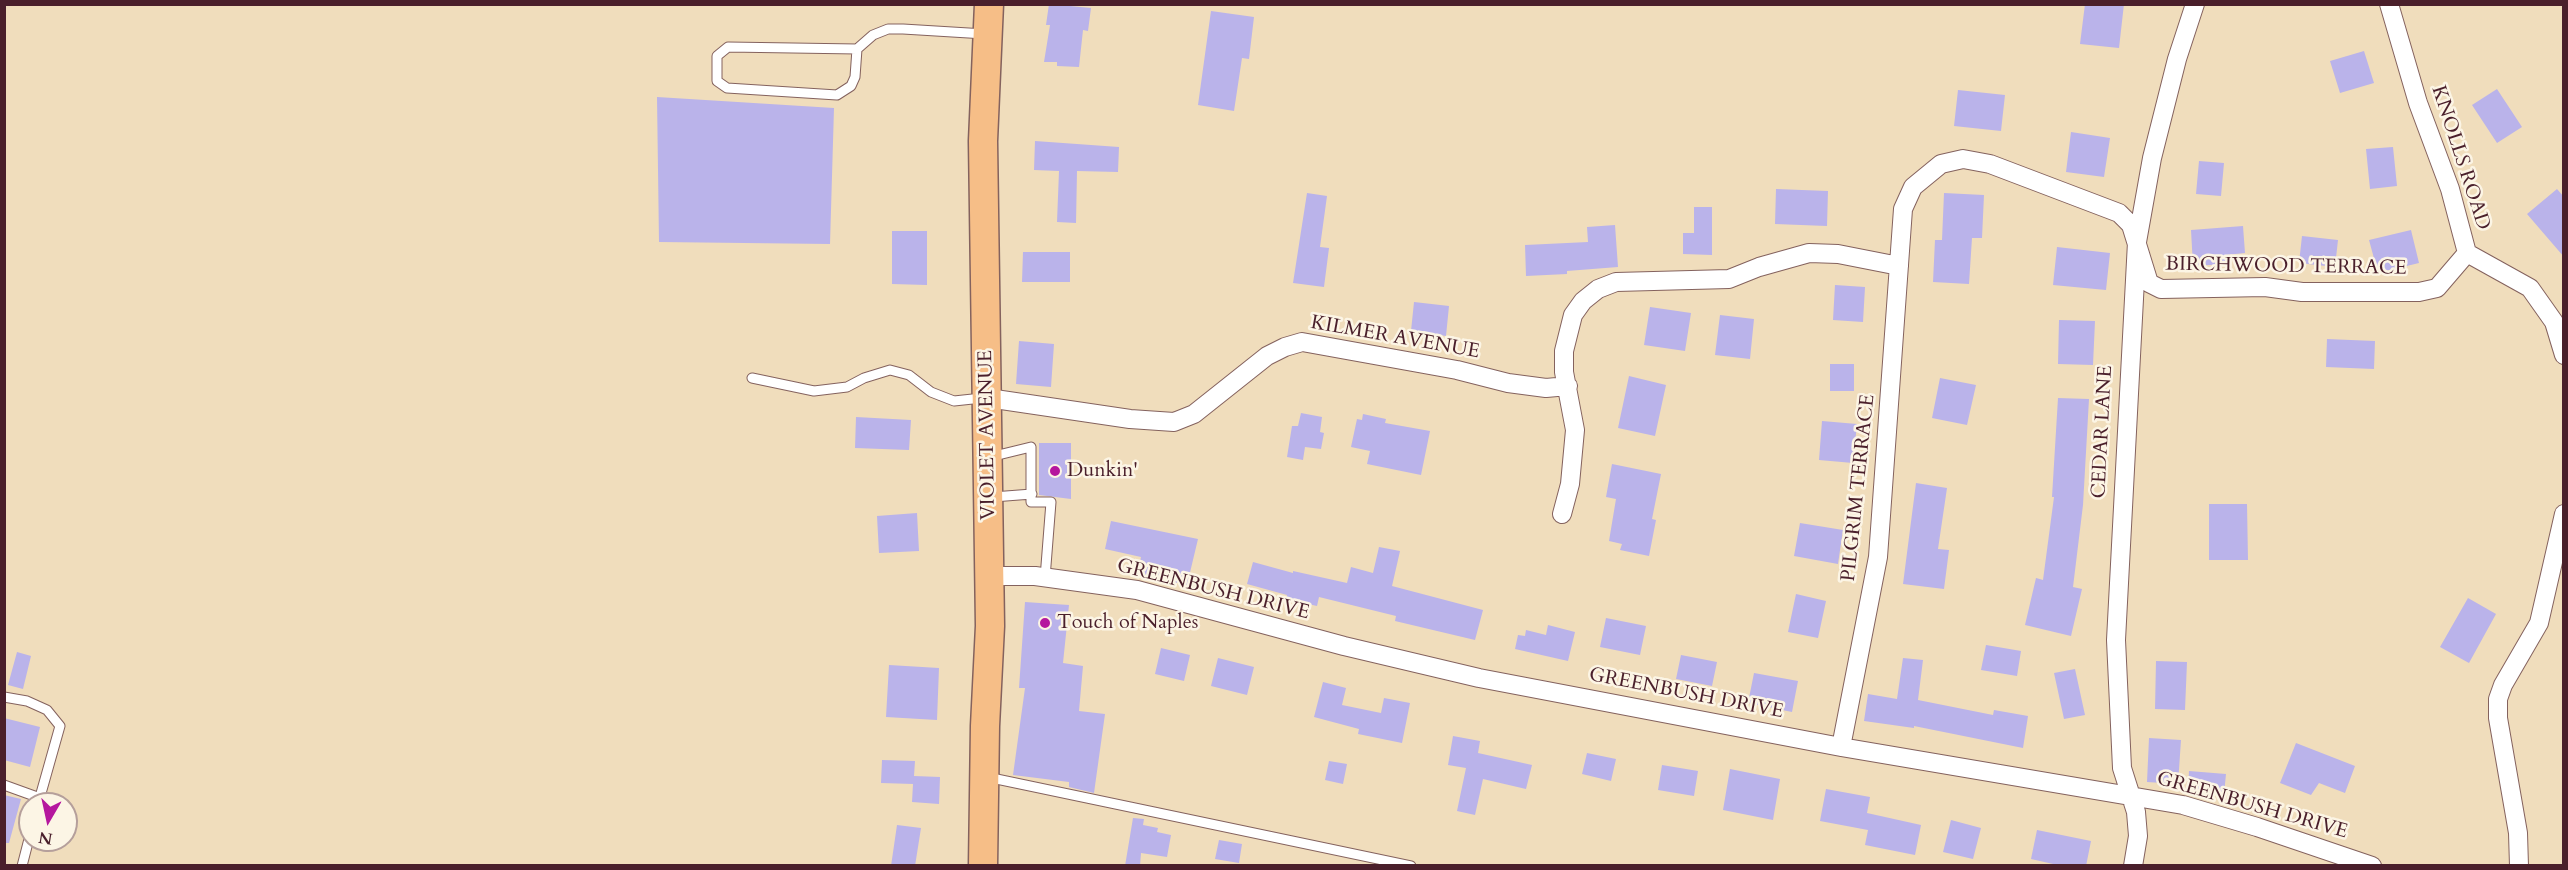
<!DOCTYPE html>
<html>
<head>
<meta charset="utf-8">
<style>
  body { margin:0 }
  #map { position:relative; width:2568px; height:870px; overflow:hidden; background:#f0ddbc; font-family:Cardo,serif }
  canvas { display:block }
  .frame { position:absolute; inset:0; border:6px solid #4a1f2b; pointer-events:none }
  .north { position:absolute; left:18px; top:792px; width:60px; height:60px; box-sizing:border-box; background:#fcf5e5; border:2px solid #b59f9b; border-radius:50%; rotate:189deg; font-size:16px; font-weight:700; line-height:24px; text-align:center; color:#4a1f2b }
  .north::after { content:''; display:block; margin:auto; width:21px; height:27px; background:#b5179e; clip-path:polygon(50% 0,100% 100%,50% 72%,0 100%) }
</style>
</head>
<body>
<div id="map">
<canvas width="2568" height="870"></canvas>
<div class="frame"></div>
<div class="north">N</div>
</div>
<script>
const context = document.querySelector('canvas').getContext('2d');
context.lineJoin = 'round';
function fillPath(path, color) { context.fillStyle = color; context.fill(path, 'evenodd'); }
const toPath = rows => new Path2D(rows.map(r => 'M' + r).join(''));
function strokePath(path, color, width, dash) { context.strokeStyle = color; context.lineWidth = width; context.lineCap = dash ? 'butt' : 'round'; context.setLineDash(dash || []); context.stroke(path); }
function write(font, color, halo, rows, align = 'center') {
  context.font = font + ' Cardo,serif'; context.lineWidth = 5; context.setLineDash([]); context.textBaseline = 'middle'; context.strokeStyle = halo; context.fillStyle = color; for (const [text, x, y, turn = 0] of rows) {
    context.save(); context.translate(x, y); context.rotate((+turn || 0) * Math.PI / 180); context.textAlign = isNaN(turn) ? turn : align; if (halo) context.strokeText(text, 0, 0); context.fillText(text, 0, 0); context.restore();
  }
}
fillPath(toPath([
  [1049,4,1091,8,1088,31,1083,30,1079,67,1057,66,1057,62,1044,62,1050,25,1046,25],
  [2085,4,2124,4,2119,48,2080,44],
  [1211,11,1254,17,1249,59,1242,58,1234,111,1198,105],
  [2364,51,2374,83,2340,93,2330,61],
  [2497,89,2522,127,2497,143,2472,105],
  [1958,90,2005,95,2001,131,1954,126],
  [657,97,834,108,830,244,659,242],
  [2071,132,2110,138,2104,177,2066,172],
  [1035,141,1119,147,1118,172,1077,171,1076,223,1057,222,1059,171,1034,170],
  [2393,147,2397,186,2370,189,2366,149],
  [2199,161,2224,163,2221,196,2196,194],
  [1776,189,1828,191,1827,226,1775,224],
  [2557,189,2564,197,2564,257,2527,214],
  [1307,193,1327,196,1320,247,1329,248,1324,287,1293,283],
  [1944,193,1984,195,1982,238,1972,238,1969,284,1933,282,1935,240,1942,240],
  [1694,207,1712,207,1712,255,1683,254,1683,233,1694,233],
  [1615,225,1618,267,1567,271,1567,274,1526,276,1525,245,1588,242,1587,227],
  [2243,226,2245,253,2226,255,2227,264,2193,266,2191,230],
  [2411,230,2419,263,2378,273,2369,240],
  [892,231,927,231,927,285,892,284],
  [2302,236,2338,240,2335,267,2299,263],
  [2057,247,2110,253,2106,290,2053,285],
  [1023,252,1070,252,1070,282,1022,282],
  [1835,285,1865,287,1863,322,1833,320],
  [1414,302,1449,306,1446,336,1411,331],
  [1650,307,1691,313,1685,351,1644,345],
  [1720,315,1754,319,1750,359,1715,355],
  [2059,320,2095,321,2093,365,2058,364],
  [2327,339,2375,341,2374,369,2326,367],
  [1019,341,1054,344,1051,387,1016,384],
  [1830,364,1854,364,1854,391,1830,391],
  [1629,376,1666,385,1655,436,1618,428],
  [1940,378,1976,385,1967,425,1932,418],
  [2058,398,2089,399,2083,505,2073,587,2082,589,2071,636,2025,625,2036,578,2043,580,2054,497,2052,497],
  [1301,413,1322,417,1320,432,1324,433,1321,449,1305,447,1303,460,1287,457,1292,426,1298,426],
  [1363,414,1386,419,1385,423,1430,431,1421,475,1367,464,1370,451,1351,447,1357,419,1362,420],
  [856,417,911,420,909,450,855,448],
  [1822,421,1857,424,1853,463,1819,460],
  [1039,443,1071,443,1071,499,1039,495],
  [1612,464,1661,474,1652,519,1656,520,1649,556,1620,550,1622,544,1609,541,1616,499,1606,497],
  [1916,483,1947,488,1938,549,1949,550,1944,589,1903,584],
  [2209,504,2247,504,2248,560,2209,560],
  [917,513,919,551,879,553,877,516],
  [1111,521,1198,539,1187,585,1137,574,1141,557,1105,549],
  [1800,523,1843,530,1838,564,1794,556],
  [1379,547,1400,551,1392,586,1483,610,1475,640,1395,621,1396,616,1319,597,1317,606,1286,599,1287,595,1247,584,1253,562,1293,573,1293,571,1347,583,1351,567,1373,573],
  [1796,594,1826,601,1818,638,1788,632],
  [2468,598,2496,614,2469,663,2440,647],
  [1025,602,1069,605,1063,663,1083,666,1079,711,1105,714,1094,793,1069,787,1069,782,1013,775,1025,688,1019,688],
  [1606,618,1646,626,1640,655,1600,647],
  [1548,625,1575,632,1568,661,1515,649,1518,635,1525,636,1526,630,1546,635],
  [1986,645,2021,651,2017,676,1981,670],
  [1161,648,1190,655,1184,681,1155,674],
  [17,652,31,656,23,689,8,685],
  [1681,655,1717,662,1712,686,1676,679],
  [1218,658,1254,667,1247,695,1211,686],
  [1903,658,1923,660,1918,700,1993,715,1994,710,2028,716,2023,748,1914,726,1914,728,1864,721,1868,694,1897,699],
  [2156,661,2187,662,2185,710,2155,709],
  [889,665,939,668,937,720,886,717],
  [2075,669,2085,715,2064,719,2054,673],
  [1754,673,1798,681,1792,712,1748,703],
  [1323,682,1346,688,1342,705,1381,713,1384,698,1410,703,1402,743,1358,734,1359,729,1314,717],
  [4,718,40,727,30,767,4,760],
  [1453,736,1480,741,1478,753,1532,765,1526,789,1483,779,1475,815,1457,811,1466,768,1448,765],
  [2149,738,2181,740,2178,784,2147,782],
  [2296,743,2355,766,2345,793,2319,783,2311,795,2280,783],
  [1587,753,1616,759,1611,781,1582,774],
  [882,760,915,761,914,776,940,777,939,804,912,802,913,784,881,783],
  [1329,761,1347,764,1343,784,1325,780],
  [1662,765,1698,771,1694,796,1658,790],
  [1730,769,1780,779,1773,820,1723,810],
  [2189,771,2226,774,2224,794,2188,791],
  [1826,789,1870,797,1867,813,1921,825,1915,855,1865,845,1868,830,1820,821],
  [4,795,21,799,9,843,4,843],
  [1133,818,1144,819,1143,825,1158,828,1157,832,1171,835,1167,857,1141,853,1140,866,1125,866],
  [1951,820,1981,828,1973,859,1943,852],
  [897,825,921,828,915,866,891,866],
  [2037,830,2091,841,2086,866,2062,866,2031,859],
  [1219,840,1242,844,1239,863,1215,859]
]), '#bab3ea');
const service = toPath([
  [857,49,728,47,717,56,717,81,727,88,837,95,851,86,855,77,857,49,873,35,888,29,903,29,985,34],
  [752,378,814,391,847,387,864,378,890,370,909,375,931,392,954,401,982,398],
  [990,457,1031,447,1031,502,1051,502,1045,578],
  [993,497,1032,494],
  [4,697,27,701,47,710,60,726,38,804],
  [987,777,1411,866],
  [4,785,40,798],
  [22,866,30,835]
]);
const minor = toPath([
  [2389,4,2418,103,2450,189,2467,253,2530,288,2554,322,2564,355],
  [988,398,1130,419,1174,422,1194,414,1267,356,1285,347,1302,342,1457,370,1508,383,1546,388,1568,386],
  [1562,514,1570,484,1575,430,1564,372,1564,351,1573,315,1583,301,1598,289,1616,282,1729,279,1759,267,1809,253,1838,254,1899,266],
  [990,576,1035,576,1137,590,1344,646,1479,678,1841,747,2183,805,2257,827,2372,866],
  [1841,747,1878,557,1903,209,1913,187,1941,164,1963,159,1990,164,2119,213,2131,225,2149,283,2161,289,2265,287,2302,292,2419,292,2437,288,2467,253],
  [2133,866,2138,836,2136,812,2122,768,2116,640,2137,242,2152,158,2177,59,2195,4],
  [2519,866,2518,833,2498,718,2498,699,2503,685,2539,623,2564,514]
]);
const primary = toPath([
  [983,866,985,726,990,626,983,141,989,4]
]);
strokePath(service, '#84625e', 11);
strokePath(minor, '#84625e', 20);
strokePath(primary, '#84625e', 31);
strokePath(service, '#fff', 9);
strokePath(minor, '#fff', 18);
strokePath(primary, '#f6be87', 28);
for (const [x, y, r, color] of [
  [1055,471,6,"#b5179e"],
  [1045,623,6,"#b5179e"]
]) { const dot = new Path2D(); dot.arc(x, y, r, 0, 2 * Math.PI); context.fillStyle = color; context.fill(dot); strokePath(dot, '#fcf5e5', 2); }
write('20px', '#4a1f2b', '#fcf5e5', [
  ["KNOLLS ROAD",2460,158,72],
  ["BIRCHWOOD TERRACE",2286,267,1],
  ["KILMER AVENUE",1395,338,10],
  ["CEDAR LANE",2103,432,-87],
  ["VIOLET AVENUE",988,435,-91],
  ["PILGRIM TERRACE",1859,488,-84],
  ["GREENBUSH DRIVE",1213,590,14],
  ["GREENBUSH DRIVE",1686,694,11],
  ["GREENBUSH DRIVE",2252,806,16]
]);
write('20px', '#4a1f2b', '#fcf5e5', [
  ["Dunkin'",1067,471],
  ["Touch of Naples",1057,623]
], 'left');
</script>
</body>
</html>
